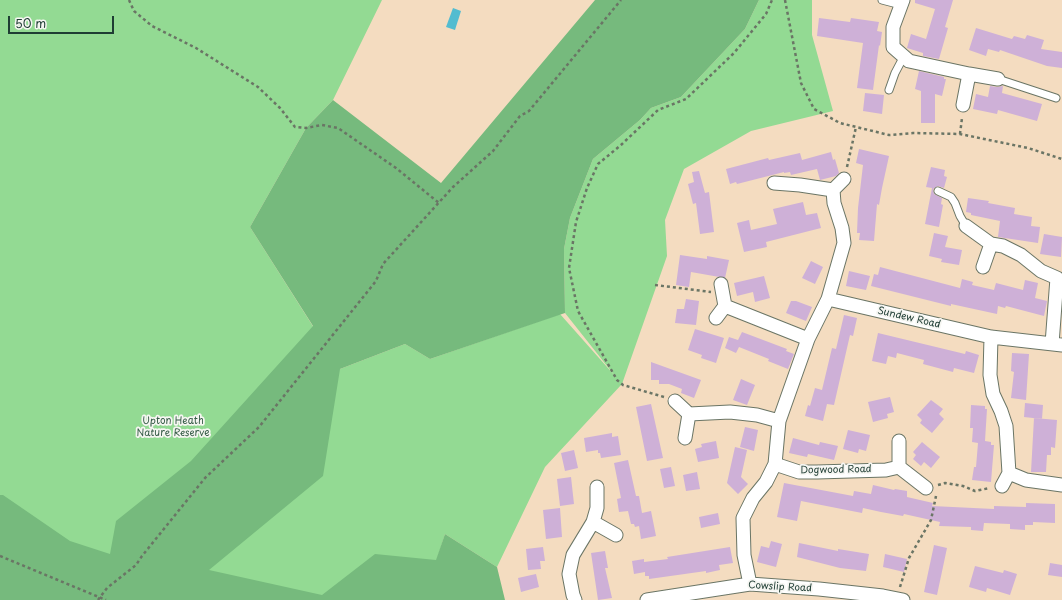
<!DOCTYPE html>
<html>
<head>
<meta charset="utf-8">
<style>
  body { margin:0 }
  #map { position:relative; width:1062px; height:600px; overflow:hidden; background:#f4dcc0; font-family:"Playpen Sans",sans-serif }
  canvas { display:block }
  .scale { position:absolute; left:8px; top:16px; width:106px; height:18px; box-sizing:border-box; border:2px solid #1f3d34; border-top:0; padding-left:5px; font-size:12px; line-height:14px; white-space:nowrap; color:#1f3d34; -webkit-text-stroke:3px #f6f6f2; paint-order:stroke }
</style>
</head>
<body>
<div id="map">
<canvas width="1062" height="600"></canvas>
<div class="scale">50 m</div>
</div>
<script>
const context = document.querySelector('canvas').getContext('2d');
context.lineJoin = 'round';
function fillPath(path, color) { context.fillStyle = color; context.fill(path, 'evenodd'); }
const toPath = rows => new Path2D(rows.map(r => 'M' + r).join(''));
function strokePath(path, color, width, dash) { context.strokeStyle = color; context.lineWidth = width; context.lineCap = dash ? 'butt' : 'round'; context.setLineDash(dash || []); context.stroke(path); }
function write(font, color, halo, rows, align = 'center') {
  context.font = font + ' "Playpen Sans",sans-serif'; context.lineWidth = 3.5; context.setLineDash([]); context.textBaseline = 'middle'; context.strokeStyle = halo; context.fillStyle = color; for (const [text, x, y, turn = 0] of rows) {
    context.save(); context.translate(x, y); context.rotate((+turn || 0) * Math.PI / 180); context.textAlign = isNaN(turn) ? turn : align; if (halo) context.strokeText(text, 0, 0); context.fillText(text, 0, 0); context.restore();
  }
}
fillPath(toPath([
  [0,0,382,0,333,100,306,128,250,227,340,369,405,344,430,359,560,314,615,376,565,313,564,249,570,218,593,159,640,120,651,108,681,97,745,29,759,0,812,0,812,35,833,111,751,131,684,169,665,220,667,256,622,384,545,467,497,567,445,534,424,600,0,600]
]), '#93da93');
fillPath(toPath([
  [595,0,759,0,745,29,681,97,651,108,640,120,593,159,570,218,564,249,565,313,430,359,405,344,340,369,323,476,209,570,322,595,375,554,436,560,445,534,497,567,505,600,0,600,0,495,3,495,70,541,110,554,116,521,191,461,313,326,250,227,306,128,333,100,441,183]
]), '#76ba7d');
fillPath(toPath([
  [453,8,461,11,455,30,446,27]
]), '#53bcd0');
fillPath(toPath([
  [915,0,953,0,945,27,948,28,939,59,923,56,923,53,907,48,911,34,926,39,935,9,915,3],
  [819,18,850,22,851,18,879,22,877,31,882,32,880,46,879,45,873,90,857,88,863,43,817,36],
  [976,28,1012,39,1014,36,1025,39,1027,35,1044,40,1041,49,1062,52,1062,68,1047,66,1000,50,999,52,988,49,986,56,969,50],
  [919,71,944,77,944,79,946,79,942,96,935,94,935,123,921,123,921,91,915,89],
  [990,86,997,87,1003,86,1002,93,1042,104,1037,121,998,110,997,114,973,109,976,94,988,97],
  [865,93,884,95,882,114,863,111],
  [859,149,889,156,882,188,879,205,877,204,874,241,859,240,860,233,857,233,858,208,863,165,856,163],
  [831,152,833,160,835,159,839,173,836,176,820,180,817,169,791,175,790,172,784,173,784,172,737,184,736,182,730,184,726,169,768,158,769,160,800,153,802,160],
  [931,167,945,170,944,176,947,177,944,188,938,186,933,189,934,194,942,198,941,204,943,205,939,227,925,224,932,188,926,187],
  [699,171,705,193,709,192,714,232,700,234,696,203,693,204,688,184,694,182,692,172],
  [968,198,989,201,988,203,1015,208,1014,214,1032,217,1031,226,1040,227,1038,243,998,237,1000,221,971,215,971,213,966,212],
  [803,202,806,215,817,213,821,228,766,242,767,247,744,252,737,223,749,220,751,230,777,224,773,209],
  [934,233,948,236,945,247,962,250,959,265,941,262,942,259,929,256],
  [1044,234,1062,237,1061,257,1040,254],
  [680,255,707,259,707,256,729,260,725,278,691,272,689,287,676,285],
  [811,261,823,267,815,284,802,278],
  [880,267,960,288,962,279,973,282,972,285,994,290,996,283,1023,290,1025,280,1038,283,1035,298,1047,301,1044,316,1006,306,1005,308,998,306,997,314,951,304,951,306,871,286,874,274,878,275],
  [849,271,870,276,866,290,846,286],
  [764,276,770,298,755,302,753,292,737,296,734,283],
  [686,299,699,301,696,325,675,323,677,309,684,309],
  [791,301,796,301,812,307,806,321,786,313],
  [844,315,857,318,853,336,850,335,834,405,827,404,823,421,805,416,808,405,810,406,815,388,822,390,832,348,836,349],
  [695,329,724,338,716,363,701,358,702,355,688,350],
  [742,332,787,349,786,351,794,354,788,369,768,361,769,359,739,347,736,353,725,348,729,337,738,340],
  [878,333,965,354,966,351,979,355,974,373,954,368,953,372,923,364,924,360,897,353,896,358,888,356,886,364,872,361],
  [1012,353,1029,354,1026,400,1011,398,1014,372,1011,371],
  [651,362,701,380,694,398,681,393,682,389,669,384,659,384,659,380,651,380],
  [741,379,755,385,747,405,733,400],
  [890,397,894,412,887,414,888,418,873,422,868,402],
  [931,400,943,409,939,414,944,419,932,433,920,423,922,420,917,415],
  [1025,403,1043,405,1042,419,1024,417],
  [651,404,663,458,647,461,636,407],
  [971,405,985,406,985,409,987,409,985,441,991,442,991,445,994,445,991,482,972,480,974,467,976,467,978,443,972,442,973,428,970,428],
  [1034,418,1057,420,1055,448,1051,447,1051,455,1047,455,1046,472,1031,472],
  [745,427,758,430,754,451,740,447],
  [848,430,870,435,866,451,859,449,858,453,843,449],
  [612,433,612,437,618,436,621,455,601,458,600,453,598,453,598,450,586,452,584,438],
  [793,438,819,445,820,442,838,446,834,460,808,454,807,457,789,453],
  [716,441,719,458,698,462,695,449,702,447,701,444],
  [922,442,940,457,931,468,924,462,921,466,913,459,916,455,913,452],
  [735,447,747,450,741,477,748,484,738,494,727,483],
  [574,450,578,468,565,471,561,453],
  [628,460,636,496,639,496,642,513,651,511,656,536,641,539,639,526,635,527,634,524,631,524,628,511,619,512,617,499,621,498,614,463],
  [671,467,675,486,664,488,660,469],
  [697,472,700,489,686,491,683,475],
  [571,477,574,504,560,506,557,479],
  [784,483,853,496,854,491,871,494,873,485,894,490,895,489,907,491,907,497,933,503,932,506,994,509,994,506,1026,507,1026,503,1055,504,1055,523,1033,522,1033,525,1025,525,1025,530,1010,529,1010,524,984,523,983,531,971,530,971,527,939,526,940,522,904,514,903,516,881,512,863,508,862,513,801,501,797,521,777,517],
  [560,508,562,537,546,539,543,510],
  [718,513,720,524,701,528,699,517],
  [771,541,782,544,776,567,757,562,761,546,769,548],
  [799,543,838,551,838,549,869,554,866,571,840,568,797,557],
  [934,545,947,548,937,595,924,592],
  [543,547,545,561,540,561,541,569,528,570,526,549],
  [730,547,733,563,719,565,720,570,706,573,706,571,649,579,649,576,645,576,645,572,634,574,632,561,644,559,644,562,668,559,667,557],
  [605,551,608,568,605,568,612,598,598,600,591,553],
  [885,554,907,559,904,572,883,567],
  [1050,563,1062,565,1062,577,1048,575],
  [975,566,1003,573,1004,570,1017,574,1010,595,987,588,986,592,969,587],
  [536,574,539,587,521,592,518,578]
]), '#ceb0d7');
const lane = toPath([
  [882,0,901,5],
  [998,79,1056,98],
  [889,90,895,73,904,56],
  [938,191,951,197,955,203,960,216,966,226]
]);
const street = toPath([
  [903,0,893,27,893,47,909,61,969,74,998,79],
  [963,105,969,74],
  [833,190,844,179],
  [966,226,991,244,1003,246,1021,255,1041,271,1057,278,1052,344],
  [983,267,991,244],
  [828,299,991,337,1062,345],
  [725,306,808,339],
  [716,318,725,306,721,284],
  [991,337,990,375,993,394,1001,411,1006,426,1009,473,1026,480,1062,485],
  [675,401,689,414,685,438],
  [689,414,730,412,757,415,779,421],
  [899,441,899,467,926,488],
  [775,464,799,472,817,472,886,470,899,467],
  [1002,486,1009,473],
  [597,487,597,508,593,522,616,535],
  [750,584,744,555,743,518,753,498,766,482,775,464,779,421,808,339,828,299,844,243,842,228,834,203,833,190,800,185,774,183],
  [575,600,573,595,569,574,573,555,593,522],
  [647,600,750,584,819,589,883,596,903,600]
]);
strokePath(lane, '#6a7565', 9);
strokePath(street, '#6a7565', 15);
strokePath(toPath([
  [129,0,134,11,152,26,196,48,258,87,280,108,295,127,306,128,322,125,338,128,396,168,439,203],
  [785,0,801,83,814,109,840,123,889,135,913,133,960,134,1028,148,1062,159],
  [960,134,962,118],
  [847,167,856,127],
  [655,285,711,292],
  [664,397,623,385,617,380,578,311,569,268,576,222,587,188,598,164,621,145,658,110,686,99,734,53,766,14,772,0],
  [938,485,945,483,963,486,975,491,990,488],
  [0,556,106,600],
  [900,587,909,558,931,520,936,496],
  [98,600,107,588,136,565,142,556,205,478,259,427,376,281,383,264,453,187,493,151,520,116,529,111,621,0]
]), '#6a7565', 2.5, [3, 3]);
strokePath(lane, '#fff', 7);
strokePath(street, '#fff', 13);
write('10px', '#1f3d34', '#f6f6f2', [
  ["Sundew Road",909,318,13],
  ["Dogwood Road",836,470,-1],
  ["Cowslip Road",780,587,3]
]);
write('10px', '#365c47', '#f6f6f2', [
  ["Upton Heath",173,421],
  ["Nature Reserve",173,433]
]);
</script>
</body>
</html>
